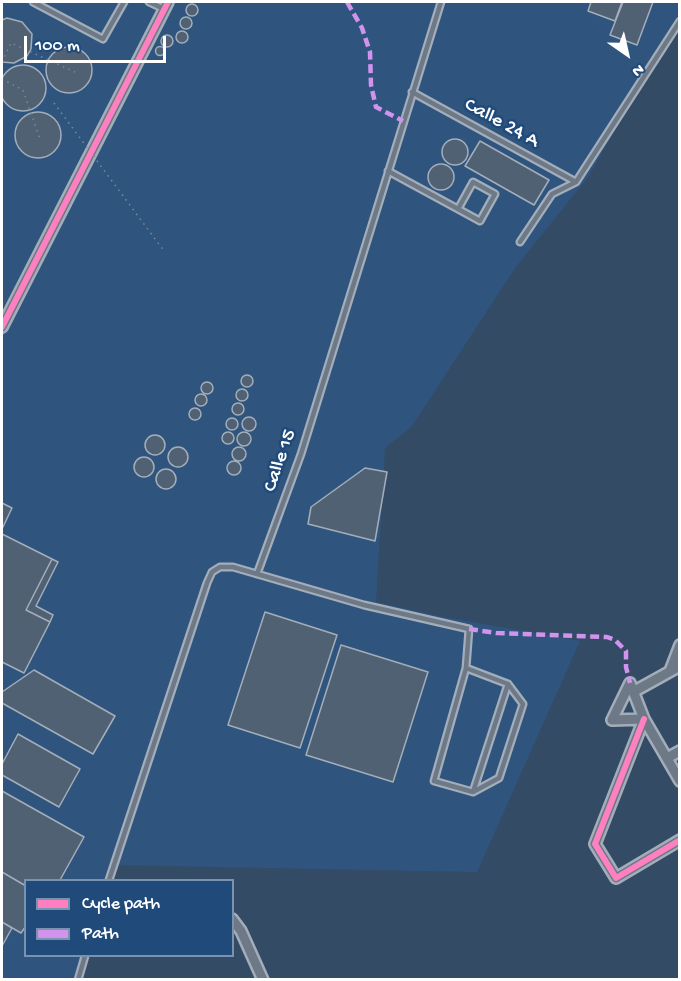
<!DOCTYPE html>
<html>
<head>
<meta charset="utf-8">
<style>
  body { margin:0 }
  #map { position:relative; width:681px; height:981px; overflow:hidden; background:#344b65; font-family:"Gochi Hand",sans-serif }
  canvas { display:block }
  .frame { position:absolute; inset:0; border:3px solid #fff; pointer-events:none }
  .legend { position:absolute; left:24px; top:879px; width:210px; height:78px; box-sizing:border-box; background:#1f4a7a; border:2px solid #7992af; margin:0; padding:8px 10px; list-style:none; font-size:18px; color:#fff }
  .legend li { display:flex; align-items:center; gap:12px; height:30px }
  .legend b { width:30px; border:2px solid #7992af }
  .north { position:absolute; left:597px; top:24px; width:60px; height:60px; -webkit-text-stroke:4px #1f4a7a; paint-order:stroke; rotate:146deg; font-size:16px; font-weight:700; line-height:24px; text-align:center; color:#fff }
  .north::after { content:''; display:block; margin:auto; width:21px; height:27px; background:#fff; clip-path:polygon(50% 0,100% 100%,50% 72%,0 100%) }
  .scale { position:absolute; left:24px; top:36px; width:142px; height:27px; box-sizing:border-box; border:3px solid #fff; border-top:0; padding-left:8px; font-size:18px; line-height:21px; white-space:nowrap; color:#fff; -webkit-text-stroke:4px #1f4a7a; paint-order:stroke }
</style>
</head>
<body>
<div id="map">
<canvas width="681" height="981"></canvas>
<div class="frame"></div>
<ul class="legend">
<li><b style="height:8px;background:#ff80c0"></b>Cycle path</li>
<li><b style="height:8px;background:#d193ec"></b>Path</li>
</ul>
<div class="north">N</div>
<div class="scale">100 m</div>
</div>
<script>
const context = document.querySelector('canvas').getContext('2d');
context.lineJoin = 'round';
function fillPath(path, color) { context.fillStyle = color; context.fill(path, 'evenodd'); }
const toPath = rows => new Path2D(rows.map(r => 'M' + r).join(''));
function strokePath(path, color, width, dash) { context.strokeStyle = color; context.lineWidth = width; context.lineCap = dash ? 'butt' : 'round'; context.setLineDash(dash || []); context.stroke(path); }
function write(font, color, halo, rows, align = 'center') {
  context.font = font + ' "Gochi Hand",sans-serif'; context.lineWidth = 5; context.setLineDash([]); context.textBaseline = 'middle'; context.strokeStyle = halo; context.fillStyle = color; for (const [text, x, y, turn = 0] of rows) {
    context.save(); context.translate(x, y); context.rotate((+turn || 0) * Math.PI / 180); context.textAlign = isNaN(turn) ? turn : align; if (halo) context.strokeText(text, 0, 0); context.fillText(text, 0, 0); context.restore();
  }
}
fillPath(toPath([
  [2,2,679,2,679,13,589,176,515,268,412,426,385,448,376,602,438,616,580,641,477,872,110,865,106,880,26,880,26,956,86,956,80,979,2,980]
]), '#2f557f');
const building = toPath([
  [591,2,622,2,615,21,588,11,591,2],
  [623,2,653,2,637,45,610,35,623,2],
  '186 10a6 6 0 1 1 12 0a6 6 0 1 1-12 0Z',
  '180 23a6 6 0 1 1 12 0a6 6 0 1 1-12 0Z',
  [7,18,22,22,32,34,31,49,27,56,14,63,2,62,2,20,7,18],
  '176 37a6 6 0 1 1 12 0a6 6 0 1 1-12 0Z',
  '161 41a6 6 0 1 1 12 0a6 6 0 1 1-12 0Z',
  '155.5 51a4.5 4.5 0 1 1 9 0a4.5 4.5 0 1 1-9 0Z',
  '46 70a23 23 0 1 1 46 0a23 23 0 1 1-46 0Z',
  '0 88a23 23 0 1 1 46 0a23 23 0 1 1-46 0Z',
  '15 135a23 23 0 1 1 46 0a23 23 0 1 1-46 0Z',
  '442 152a13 13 0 1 1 26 0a13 13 0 1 1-26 0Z',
  [480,141,549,180,534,205,465,166,480,141],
  '428 177a13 13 0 1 1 26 0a13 13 0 1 1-26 0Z',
  '241 381a6 6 0 1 1 12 0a6 6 0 1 1-12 0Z',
  '201 388a6 6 0 1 1 12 0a6 6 0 1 1-12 0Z',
  '236 395a6 6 0 1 1 12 0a6 6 0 1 1-12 0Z',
  '195 400a6 6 0 1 1 12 0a6 6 0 1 1-12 0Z',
  '232 409a6 6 0 1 1 12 0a6 6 0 1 1-12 0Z',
  '189 414a6 6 0 1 1 12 0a6 6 0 1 1-12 0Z',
  '242 424a7 7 0 1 1 14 0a7 7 0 1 1-14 0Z',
  '226 424a6 6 0 1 1 12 0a6 6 0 1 1-12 0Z',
  '222 438a6 6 0 1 1 12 0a6 6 0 1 1-12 0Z',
  '237 439a7 7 0 1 1 14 0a7 7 0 1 1-14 0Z',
  '145 445a10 10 0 1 1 20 0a10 10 0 1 1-20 0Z',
  '168 457a10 10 0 1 1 20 0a10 10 0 1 1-20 0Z',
  '232 454a7 7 0 1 1 14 0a7 7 0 1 1-14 0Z',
  '134 467a10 10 0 1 1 20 0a10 10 0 1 1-20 0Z',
  '227 468a7 7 0 1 1 14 0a7 7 0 1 1-14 0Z',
  [365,468,387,472,375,541,308,524,311,507,365,468],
  '156 479a10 10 0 1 1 20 0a10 10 0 1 1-20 0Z',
  [2,503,12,508,2,529,2,503],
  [2,534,52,559,26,610,50,622,24,673,2,662,2,534],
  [52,559,58,562,36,606,53,615,50,622,26,610,52,559],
  [265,612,337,635,300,748,228,725,265,612],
  [341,645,428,672,393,782,306,755,341,645],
  [34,670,115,716,93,754,2,703,2,692,34,670],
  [18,734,80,769,59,807,2,775,2,764,18,734],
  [2,791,84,837,60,880,26,880,26,886,2,872,2,791],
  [2,872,26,886,26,926,21,933,2,922,2,872],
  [2,922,12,928,2,946,2,922]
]);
fillPath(building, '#506174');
strokePath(building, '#a4aeba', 1.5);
const lane = toPath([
  [33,2,103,39,124,2],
  [149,2,164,9],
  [412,92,576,182],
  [388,171,458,209,480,221,495,194,473,182,458,209],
  [576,182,680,21],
  [520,242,552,194,576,182],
  [257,574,301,454,441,2],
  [473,792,508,684],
  [109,880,207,583,212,572,220,567,233,567,364,605,469,629,466,668,434,781,473,792,499,778,523,704,508,684,466,668],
  [78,980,85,956]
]);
const street = toPath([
  [2,327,168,2],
  [670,671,680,645],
  [630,683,644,719,680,781],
  [630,683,612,720,644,719],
  [633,692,680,666],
  [644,719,595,844,616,878,680,840],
  [667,758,680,751],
  [232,919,241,931,263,980]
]);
strokePath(lane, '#a4aeba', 9);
strokePath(street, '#a4aeba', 14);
strokePath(toPath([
  [2,62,11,43,75,72],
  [2,79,23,90,40,139]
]), '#7e8895', 1.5, [1.5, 4.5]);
strokePath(lane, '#6d7986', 4.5);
strokePath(street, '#6d7986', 9);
strokePath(toPath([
  [54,103,164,251]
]), '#7e8895', 1.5, [1.5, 4.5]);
strokePath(toPath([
  [347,2,362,28,370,52,371,85,376,107,403,121],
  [469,629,496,633,607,637,615,640,626,651,626,667,630,683]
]), '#d193ec', 4.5, [9, 4.5]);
strokePath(toPath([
  [2,327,168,2],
  [644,719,595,844,616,878,680,840]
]), '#ff80c0', 6);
write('20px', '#fff', '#1f4a7a', [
  ["Calle 24 A",501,124,29],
  ["Calle 15",281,461,-71]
]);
</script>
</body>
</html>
